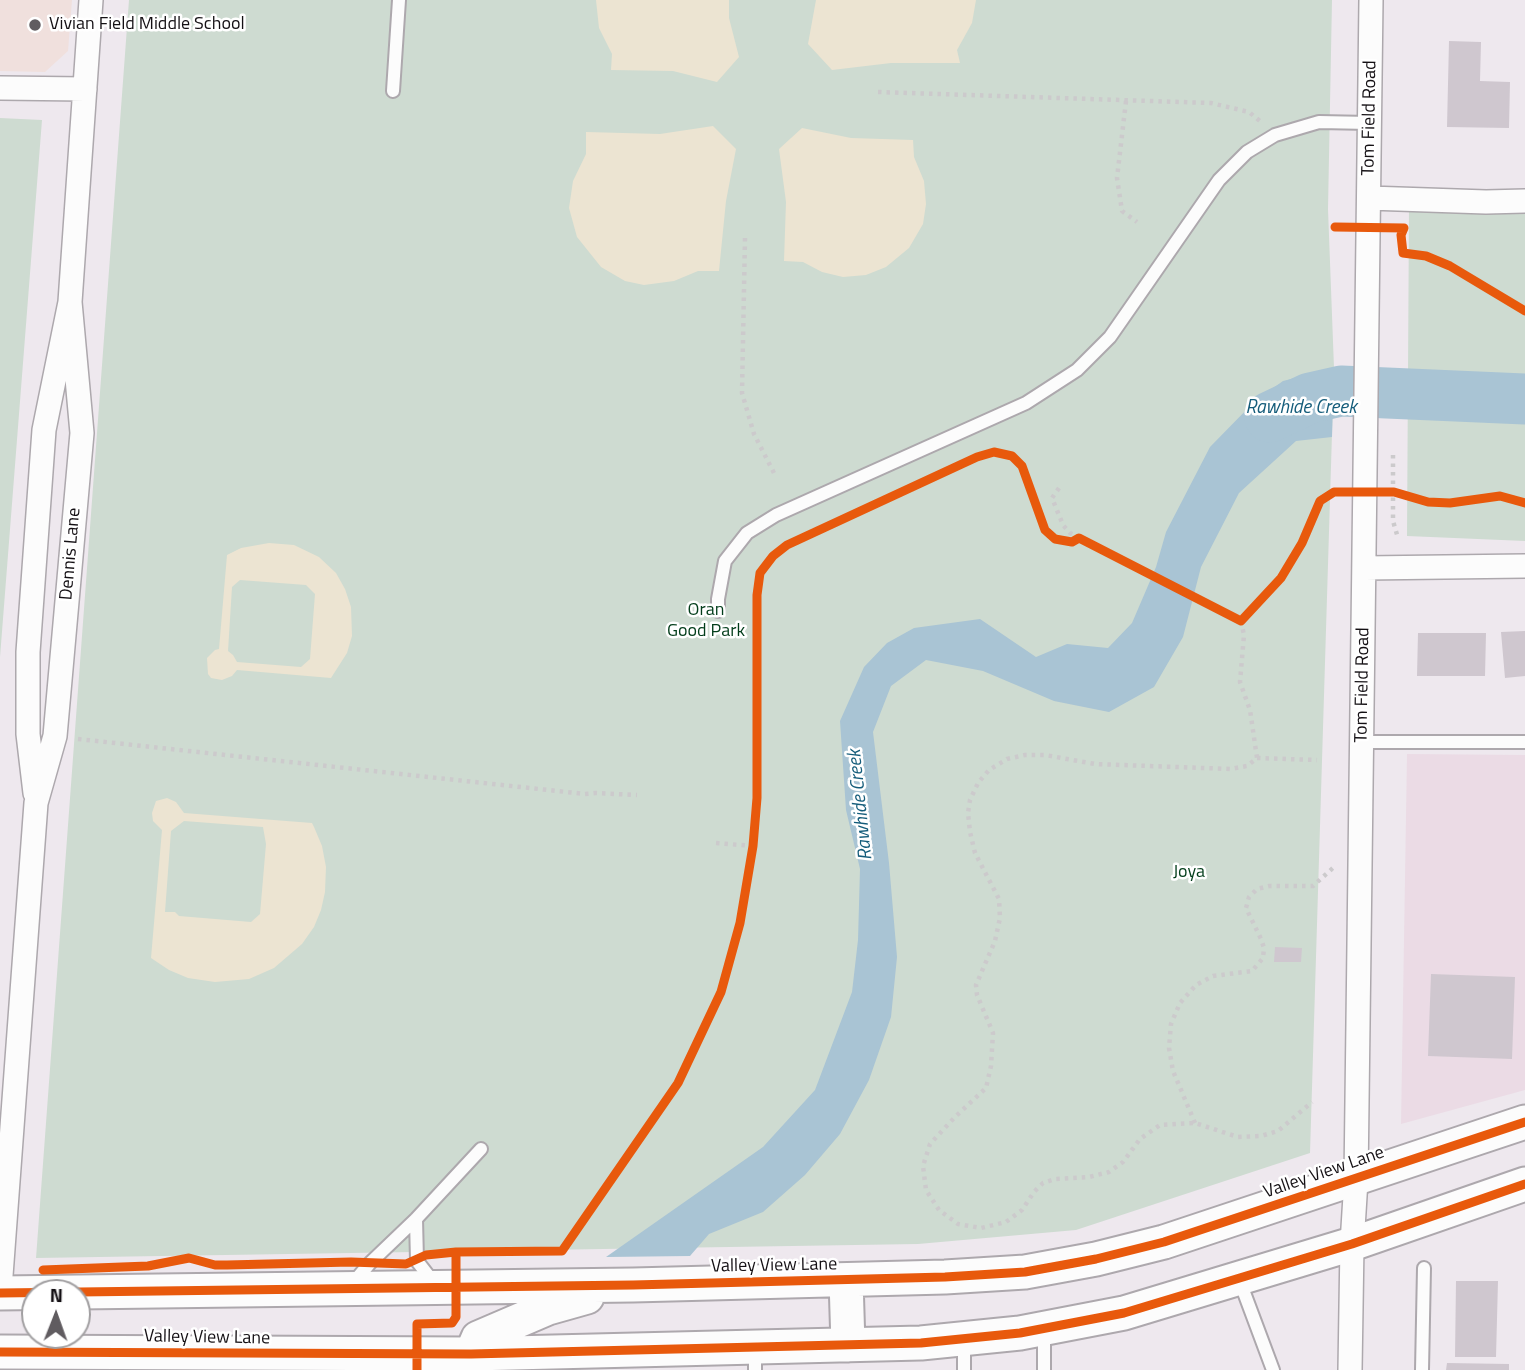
<!DOCTYPE html>
<html>
<head>
<meta charset="utf-8">
<style>
  body { margin:0 }
  #map { position:relative; width:1525px; height:1370px; overflow:hidden; background:#eee8ee; font-family:"Titillium Web",sans-serif }
  canvas { display:block }
  .north { position:absolute; left:21px; top:1279px; width:70px; height:70px; box-sizing:border-box; background:#fff; border:2px solid #a19fa1; border-radius:50%; rotate:1deg; font-size:19px; font-weight:700; line-height:28px; text-align:center; color:#141014 }
  .north::after { content:''; display:block; margin:auto; width:24px; height:32px; background:#605c60; clip-path:polygon(50% 0,100% 100%,50% 72%,0 100%) }
</style>
</head>
<body>
<div id="map">
<canvas width="1525" height="1370"></canvas>
<div class="north">N</div>
</div>
<script>
const context = document.querySelector('canvas').getContext('2d');
context.lineJoin = 'round';
function fillPath(path, color) { context.fillStyle = color; context.fill(path, 'evenodd'); }
const toPath = rows => new Path2D(rows.map(r => 'M' + r).join(''));
function strokePath(path, color, width, dash) { context.strokeStyle = color; context.lineWidth = width; context.lineCap = dash ? 'butt' : 'round'; context.setLineDash(dash || []); context.stroke(path); }
function write(font, color, halo, rows, align = 'center') {
  context.font = font + ' "Titillium Web",sans-serif'; context.lineWidth = 5; context.setLineDash([]); context.textBaseline = 'middle'; context.strokeStyle = halo; context.fillStyle = color; for (const [text, x, y, turn = 0] of rows) {
    context.save(); context.translate(x, y); context.rotate((+turn || 0) * Math.PI / 180); context.textAlign = isNaN(turn) ? turn : align; if (halo) context.strokeText(text, 0, 0); context.fillText(text, 0, 0); context.restore();
  }
}
fillPath(toPath([
  [1407,754,1525,755,1525,1090,1401,1124]
]), '#ebdbe5');
fillPath(toPath([
  [0,0,72,0,68,51,45,72,0,71]
]), '#f0e0dd');
fillPath(toPath([
  [129,0,1332,0,1328,209,1334,368,1310,1153,1076,1230,918,1244,36,1258],
  [0,118,42,120,0,657],
  [1525,206,1525,541,1407,536,1409,208]
]), '#cedbd1');
fillPath(toPath([
  [596,0,729,0,729,18,739,57,717,82,673,71,611,70,612,54,599,28],
  [816,0,976,0,972,23,957,50,960,63,891,63,832,70,808,44],
  [713,126,736,149,726,201,719,271,698,271,674,281,644,285,625,281,601,267,577,237,569,208,573,181,586,154,586,132,660,134],
  [802,128,851,138,913,140,914,157,924,181,926,204,923,224,909,248,886,267,866,275,843,277,822,272,803,262,784,261,786,202,779,149],
  [269,543,294,545,319,557,336,573,345,589,351,607,352,636,347,653,331,678,237,670,232,676,222,680,211,678,208,674,207,658,215,650,219,649,227,555,241,548],
  [240,580,306,585,315,594,310,659,301,667,237,662,233,655,228,651,232,587],
  [167,798,176,802,184,813,312,823,314,827,322,846,326,867,325,892,321,910,314,927,302,944,274,968,249,979,215,982,188,978,169,970,151,958,162,830,153,821,152,813,156,801],
  [184,821,263,827,266,844,260,914,251,922,179,916,175,912,165,912,171,831]
]), '#ece4d2');
fillPath(toPath([
  [1334,368,1332,437,1296,441,1239,493,1201,567,1183,637,1154,687,1109,712,1054,701,983,671,926,660,891,686,873,732,889,863,897,957,891,1017,869,1080,840,1134,805,1175,763,1212,709,1234,690,1256,606,1257,763,1147,815,1090,852,992,858,940,860,869,846,810,840,721,864,667,887,643,914,628,980,619,1036,657,1067,644,1108,648,1132,623,1156,567,1166,532,1210,447,1255,401,1283,381],
  [1408,374,1481,384,1525,384,1525,418,1407,415]
]), '#a9c4d4');
strokePath(toPath([
  [1270,417,1310,398,1341,391,1525,399]
]), '#a9c4d4', 51);
fillPath(toPath([
  [1449,41,1481,42,1480,81,1510,82,1509,128,1447,127],
  [1525,631,1525,676,1505,678,1501,632],
  [1418,633,1486,633,1485,676,1417,676],
  [1275,947,1302,948,1301,962,1274,962],
  [1431,974,1515,977,1512,1059,1428,1056],
  [1456,1281,1498,1281,1496,1357,1455,1357],
  [1447,1363,1509,1364,1509,1370,1446,1370]
]), '#cfc7cf');
const lane = toPath([
  [393,91,399,0],
  [718,611,718,599,725,561,747,533,776,515,1026,403,1077,370,1110,337,1219,180,1247,152,1275,135,1319,122,1370,123],
  [1362,742,1525,742],
  [416,1219,417,1261,434,1283],
  [1239,1279,1273,1370],
  [353,1283,370,1263,416,1219,481,1149],
  [755,1370,755,1347],
  [964,1370,964,1339],
  [1044,1370,1044,1329],
  [1422,1370,1424,1268]
]);
const street = toPath([
  [0,88,85,89],
  [1369,198,1486,202,1525,201],
  [1365,568,1525,566],
  [35,793,28,734,28,652,44,430,70,302,91,0],
  [0,1289,36,803,55,736,82,433,70,302],
  [1350,1370,1352,1244,1356,1180,1371,0]
]);
const secondary = toPath([
  [846,1280,848,1345],
  [0,1293,633,1285,945,1277,1025,1272,1096,1259,1164,1242,1525,1122],
  [0,1352,471,1354,921,1343,1020,1333,1124,1313,1352,1244,1525,1184],
  [471,1354,478,1338,548,1308,587,1297]
]);
strokePath(lane, '#ada8ad', 16);
strokePath(street, '#ada8ad', 26);
strokePath(secondary, '#ada8ad', 37);
strokePath(toPath([
  [878,92,1211,103,1249,112,1261,122],
  [1126,101,1117,178,1122,211,1137,222],
  [745,238,742,393,754,434,775,475],
  [1393,455,1393,521,1398,538],
  [1059,488,1052,498,1063,525,1070,533,1079,538],
  [1394,492,1428,502,1450,503,1500,496,1525,503],
  [1241,621,1244,635,1240,682,1250,710,1257,758,1247,766,1230,769,1095,764,1045,755,1025,755,1007,759,989,770,978,783,970,800,968,813,970,832,975,853,999,899,1000,918,995,941,976,985,977,995,993,1033,991,1066,986,1088,955,1117,930,1144,923,1166,926,1190,939,1210,958,1224,981,1228,1006,1222,1022,1210,1034,1192,1043,1183,1055,1179,1089,1177,1109,1172,1123,1162,1140,1139,1160,1125,1195,1123,1238,1137,1261,1136,1278,1131,1312,1102],
  [78,739,585,794,595,793,637,795],
  [1257,758,1317,760],
  [716,843,753,846],
  [1195,1123,1173,1071,1169,1048,1171,1024,1180,1003,1196,985,1213,976,1252,971,1263,958,1264,948,1261,939,1246,908,1249,897,1257,889,1269,886,1313,886,1334,867]
]), '#cccacc', 4.5, [3.5, 5]);
strokePath(lane, '#fcfcfc', 12);
strokePath(street, '#fcfcfc', 23);
strokePath(secondary, '#fcfcfc', 33);
strokePath(toPath([
  [1335,227,1404,228,1401,235,1403,253,1426,256,1450,266,1525,311],
  [43,1270,148,1266,189,1258,215,1265,227,1265,351,1262,406,1264,426,1255,456,1252,562,1251,678,1083,721,992,740,923,753,846,757,798,757,595,760,573,773,556,787,545,977,457,994,452,1012,456,1022,466,1045,530,1055,539,1072,542,1079,538,1241,621,1281,578,1302,543,1320,501,1334,492,1394,492,1428,502,1450,503,1500,496,1525,503],
  [0,1293,633,1285,945,1277,1025,1272,1096,1259,1164,1242,1525,1122],
  [0,1352,471,1354,921,1343,1020,1333,1124,1313,1352,1244,1525,1184],
  [417,1370,417,1324,452,1323,456,1317,456,1252]
]), '#e8590c', 9);
for (const [x, y, r, color] of [
  [35,25,7,"#605c60"]
]) { const dot = new Path2D(); dot.arc(x, y, r, 0, 2 * Math.PI); context.fillStyle = color; context.fill(dot); strokePath(dot, '#fff', 2.5); }
write('18px', '#141014', '#fff', [
  ["Vivian Field Middle School",49,25]
], 'left');
write('18px', '#141014', '#fff', [
  ["Tom Field Road",1370,118,-89],
  ["Dennis Lane",71,554,-85],
  ["Tom Field Road",1363,685,-89],
  ["Valley View Lane",1324,1173,-19],
  ["Valley View Lane",774,1266,-1],
  ["Valley View Lane",207,1338,1]
]);
write('18px', '#023d1a', '#fff', [
  ["Oran",706,611],
  ["Good Park",706,632],
  ["Joya",1189,873]
]);
write('italic 19px', '#145c7a', '#fff', [
  ["Rawhide Creek",1301,408],
  ["Rawhide Creek",861,805,-96]
]);
</script>
</body>
</html>
